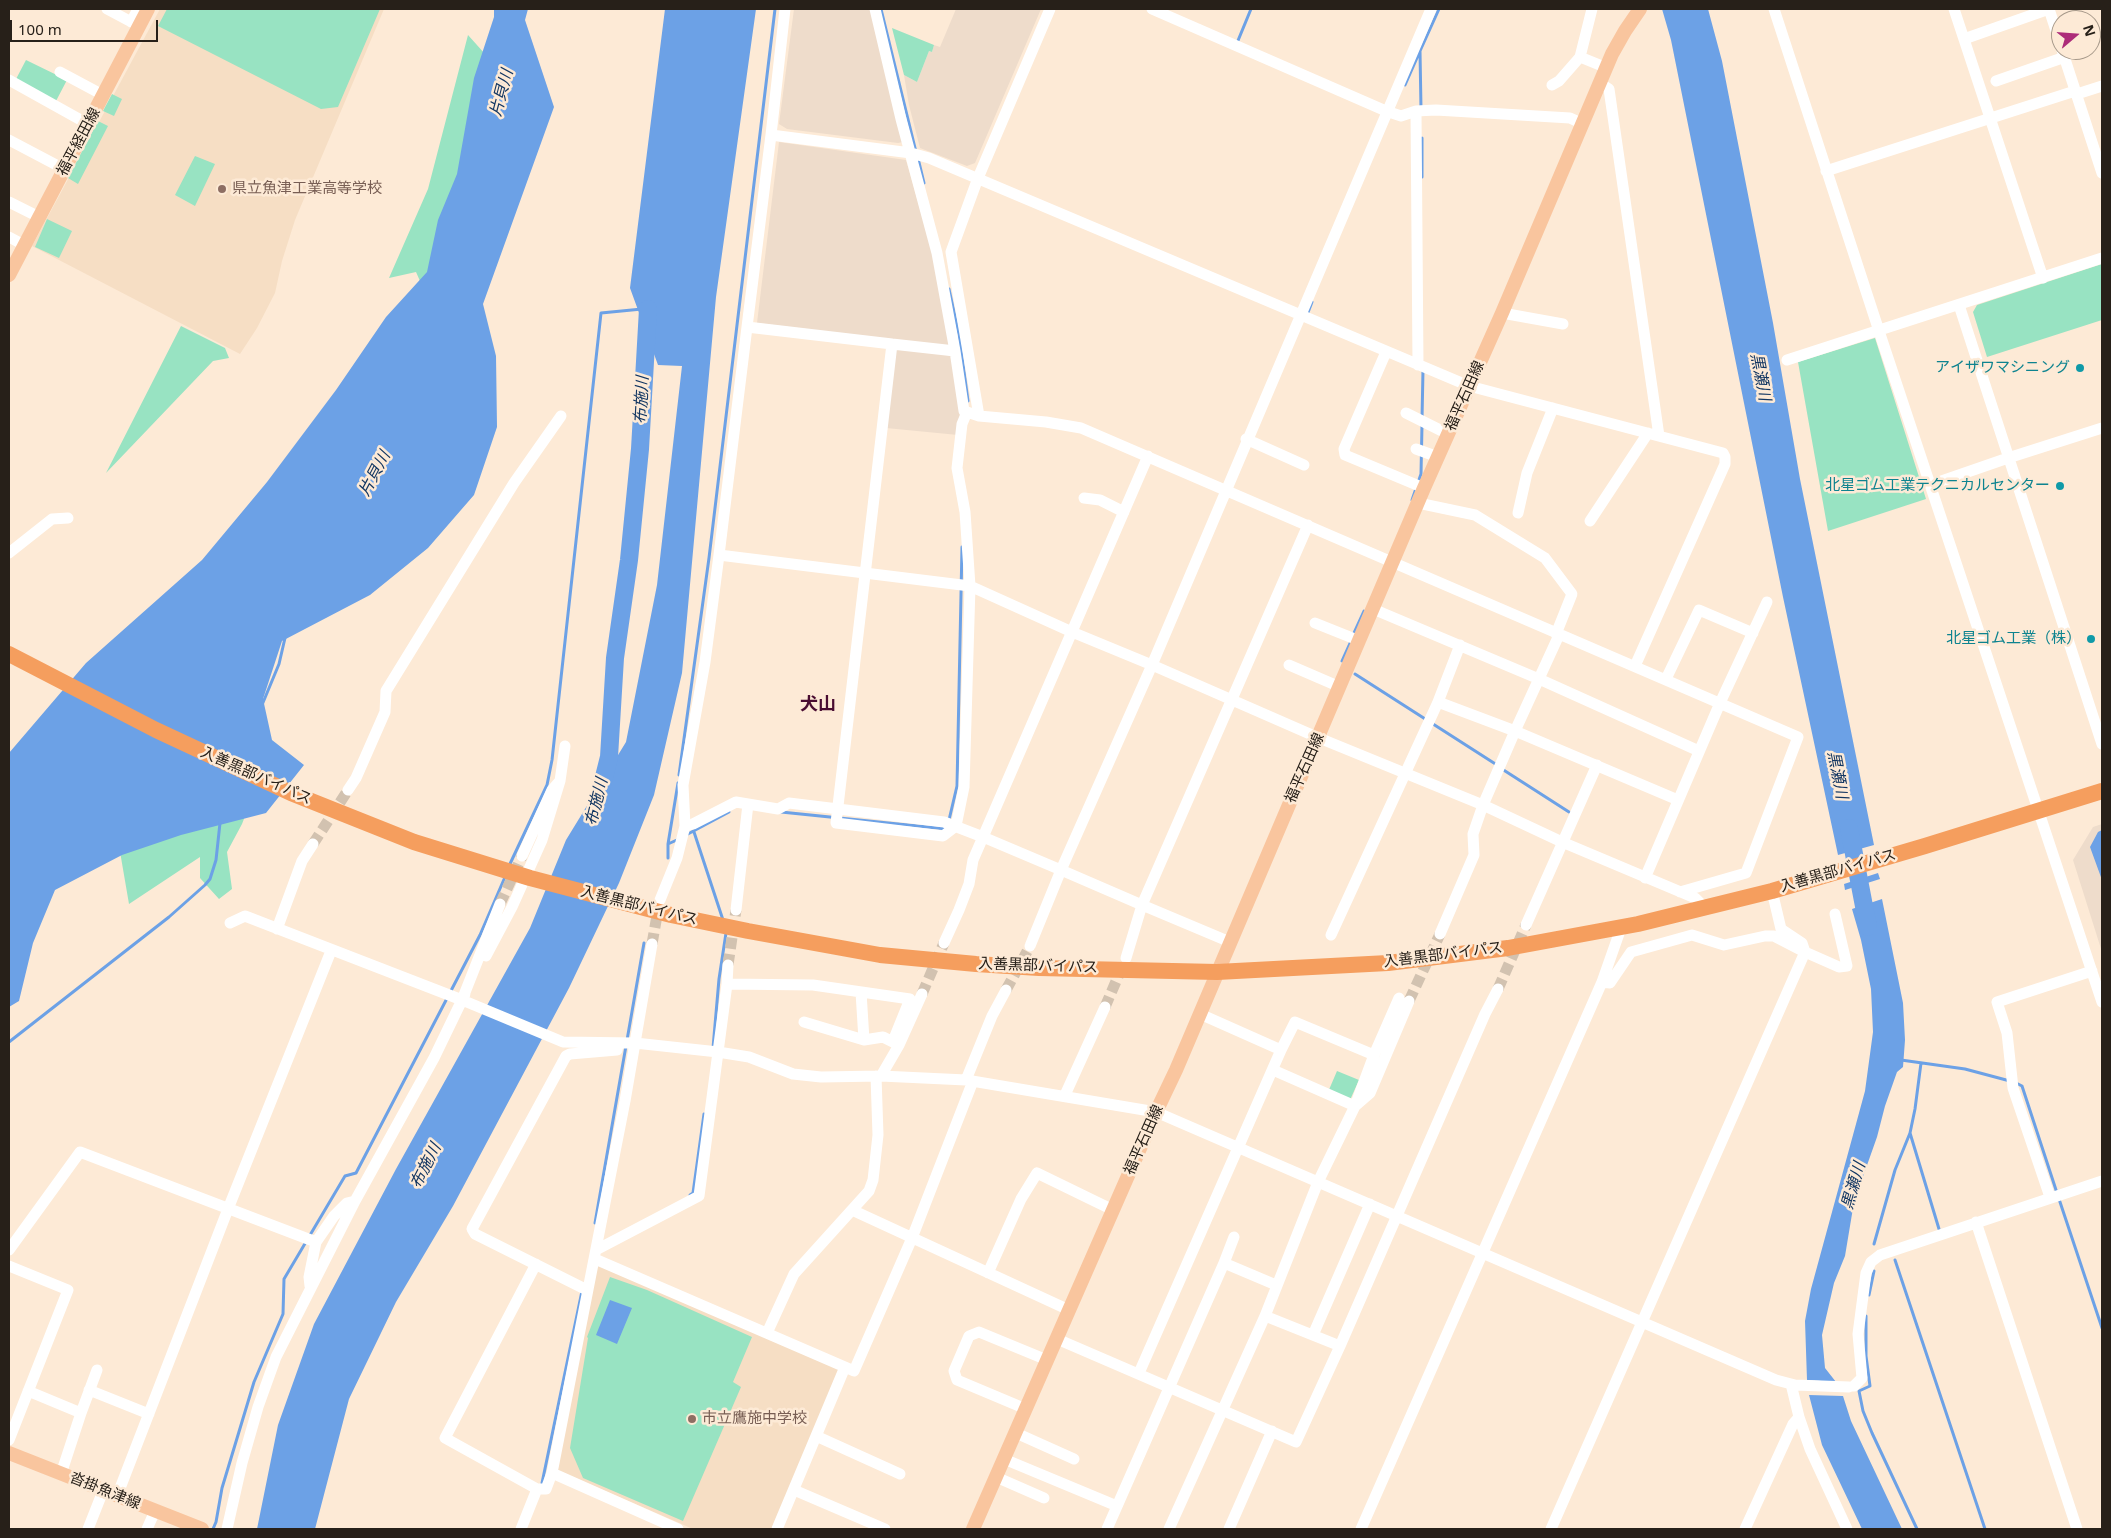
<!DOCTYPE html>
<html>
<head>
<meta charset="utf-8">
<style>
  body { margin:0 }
  #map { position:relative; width:2111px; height:1538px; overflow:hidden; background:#fdead6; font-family:"Noto Sans",sans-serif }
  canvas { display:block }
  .frame { position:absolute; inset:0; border:10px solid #272019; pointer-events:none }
  .north { position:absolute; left:2051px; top:10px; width:50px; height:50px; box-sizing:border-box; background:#fdead6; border:1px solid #a7998a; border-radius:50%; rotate:72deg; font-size:14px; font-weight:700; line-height:20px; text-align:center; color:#272019 }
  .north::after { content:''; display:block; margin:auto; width:18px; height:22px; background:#ad2c79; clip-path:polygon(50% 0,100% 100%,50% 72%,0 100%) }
  .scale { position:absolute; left:10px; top:20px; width:148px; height:22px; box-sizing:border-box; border:2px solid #272019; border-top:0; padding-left:6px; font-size:15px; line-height:18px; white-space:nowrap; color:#272019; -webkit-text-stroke:4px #fdead6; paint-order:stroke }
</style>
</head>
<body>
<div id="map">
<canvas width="2111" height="1538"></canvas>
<div class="frame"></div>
<div class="north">N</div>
<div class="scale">100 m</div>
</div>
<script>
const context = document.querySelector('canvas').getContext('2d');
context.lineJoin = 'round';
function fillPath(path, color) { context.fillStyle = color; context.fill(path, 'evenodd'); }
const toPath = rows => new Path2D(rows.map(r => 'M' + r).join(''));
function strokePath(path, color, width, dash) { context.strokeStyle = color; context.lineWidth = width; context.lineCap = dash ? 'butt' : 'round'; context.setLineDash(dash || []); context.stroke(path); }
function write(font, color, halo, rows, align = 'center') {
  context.font = font + ' "Noto Sans","Noto Sans JP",sans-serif'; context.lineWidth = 5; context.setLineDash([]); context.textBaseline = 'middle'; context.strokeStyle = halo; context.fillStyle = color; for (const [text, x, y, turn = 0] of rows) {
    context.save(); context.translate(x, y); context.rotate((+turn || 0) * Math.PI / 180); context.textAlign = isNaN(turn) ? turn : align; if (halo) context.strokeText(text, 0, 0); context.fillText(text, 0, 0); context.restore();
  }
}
fillPath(toPath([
  [794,9,872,9,903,142,898,143,787,129,779,124],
  [956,9,1041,9,975,163,967,166,920,148,909,105,904,75,917,82,929,51,932,52,934,45,940,47],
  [779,142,906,160,933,254,951,347,757,323],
  [895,348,954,356,961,401,958,435,886,428],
  [2102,824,2102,952,2073,860,2093,827]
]), '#eedccb');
fillPath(toPath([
  [160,9,384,9,295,220,282,261,275,293,257,328,240,354,32,246],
  [597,1264,839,1368,773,1529,693,1529,557,1470]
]), '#f6dec4');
fillPath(toPath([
  [167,9,380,9,338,107,321,109,158,26],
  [892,28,934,45,932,52,929,51,917,82,904,75],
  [468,35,502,73,427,297,416,272,389,278,428,189],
  [26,60,67,80,56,101,15,81],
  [112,94,122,99,114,116,103,111],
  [98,121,108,126,78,184,68,178],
  [195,156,215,164,195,206,175,195],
  [47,219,72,231,59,258,35,247],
  [2102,264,2102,320,1987,357,1973,312,1977,305],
  [181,326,225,348,229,358,213,361,106,473],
  [1875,338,1926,499,1828,531,1798,362],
  [256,788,242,824,227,852,232,889,219,899,200,878,200,857,129,904,118,840],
  [1337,1071,1359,1080,1350,1100,1328,1092],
  [610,1277,647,1290,752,1337,733,1382,741,1387,683,1521,583,1478,570,1448,588,1338,587,1337]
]), '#98e3c2');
fillPath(toPath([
  [494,9,528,9,525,20,554,107,483,304,496,356,497,427,474,495,428,548,370,595,282,641,263,699,272,740,304,765,266,813,181,835,122,855,55,890,33,943,19,1001,9,1007,9,753,86,663,202,560,267,482,336,390,386,317,427,272,438,220,457,174,474,78,494,17],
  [665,9,756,9,716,297,682,673,654,795,619,883,569,988,453,1206,396,1302,349,1399,315,1529,257,1529,278,1425,314,1324,396,1169,530,928,566,840,626,742,657,585,682,366,658,365,630,288],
  [1662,9,1708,9,1722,61,1773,323,1800,479,1874,845,1838,855,1783,597,1671,40],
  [2102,830,2102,880,2090,847,2098,832],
  [1878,873,1880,879,1845,890,1844,884],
  [1882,899,1903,1003,1905,1040,1903,1067,1897,1072,1885,1106,1877,1137,1854,1202,1845,1256,1834,1283,1822,1335,1825,1368,1836,1382,1807,1380,1805,1321,1811,1289,1865,1091,1873,1032,1871,989,1861,940,1852,909],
  [610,1300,632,1308,617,1344,596,1335],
  [1809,1395,1843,1396,1851,1421,1902,1529,1862,1529,1822,1445]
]), '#6ca1e6');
strokePath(toPath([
  [881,9,916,152],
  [1237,43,1251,9],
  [1405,85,1420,51],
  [1421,109,1420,51,1439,9],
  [1422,138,1422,177],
  [918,158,924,183],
  [949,289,959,335,968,401],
  [1307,315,1312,302],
  [1422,419,1423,370],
  [1412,500,1421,474,1422,425],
  [1353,635,1364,611],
  [1342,661,1351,641],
  [1355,674,1497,765],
  [262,705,279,664,285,638],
  [1502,769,1569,812],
  [679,775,709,558,775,9],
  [781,812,947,829],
  [949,820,957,786,962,547],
  [694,832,723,920],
  [686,835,729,812],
  [668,844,679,839],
  [668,858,668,844,678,783],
  [509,866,547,785,552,760,601,313,642,309],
  [9,1042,169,917,205,885,210,879,216,860,220,823],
  [713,1048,719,979,726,933],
  [1901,1060,1965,1069,2010,1081],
  [1921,1063,1915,1109,1910,1133,1939,1229],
  [2016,1083,2022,1086,2057,1193],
  [690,1195,693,1193,704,1114],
  [2059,1199,2102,1328],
  [595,1223,644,943],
  [1874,1244,1895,1170,1910,1133],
  [1895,1260,1985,1529],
  [1869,1295,1874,1271],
  [1866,1316,1866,1356,1870,1386,1859,1391,1863,1411,1872,1433,1917,1529],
  [542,1483,582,1291],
  [213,1529,216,1522,222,1488,254,1382,283,1314,284,1279,345,1176,356,1173,480,935,505,877]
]), '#6ca1e6', 3);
strokePath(toPath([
  [597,805,609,757,615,658,629,560,640,449,648,309],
  [1849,828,1868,927]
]), '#6ca1e6', 18);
strokePath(toPath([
  [313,844,348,790],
  [500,904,522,856],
  [652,944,659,904],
  [728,965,736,910],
  [1498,989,1526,925],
  [1006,990,1030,946],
  [922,994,944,943],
  [1409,1001,1440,934],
  [1105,1007,1123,965]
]), '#d2c2b0', 11, [11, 5.5]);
strokePath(toPath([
  [107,9,139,26],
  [785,9,771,135,911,153,929,158,1469,386,1723,453,1725,457,1725,464,1635,666],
  [875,9,901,119,937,253,955,351,964,411,979,416,1046,422,1081,428,1798,737,1746,873,1680,892],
  [1152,9,1386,111,1401,116,1416,111,1418,365],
  [1592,9,1580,57,1607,68],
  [1774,9,1879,331,2102,1002],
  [1954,9,2043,278],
  [2049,9,2061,46],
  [131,22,138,9],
  [1964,39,2049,9],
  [2062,50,2102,173],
  [60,72,103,95],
  [9,80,88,124],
  [1996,81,2065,57],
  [1600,83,1609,89,1659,436],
  [1552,85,1559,81,1580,57],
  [2077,94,2102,86],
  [1416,111,1436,110,1570,118,1583,124],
  [771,135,747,327,892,344],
  [9,140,64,169],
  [1826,171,2075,91],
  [9,202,39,217],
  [9,237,24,245],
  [1959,305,2102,744],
  [1502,313,1563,324],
  [955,351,892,344,836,823,943,836,956,826,964,787,970,586,965,512,957,468,962,424,967,412],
  [1386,352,1344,449,1345,455,1424,488],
  [1787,360,2102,258],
  [1406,413,1448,434],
  [979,416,951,252,978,178,1050,9],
  [1246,439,1304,465],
  [1416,449,1438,457],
  [1930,485,2008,458,2102,428],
  [1084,498,1100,500,1124,512],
  [1418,503,1475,515,1545,558,1572,594,1556,634],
  [1518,513,1527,473,1553,408],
  [1590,521,1648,433],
  [9,553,52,519,68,518],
  [719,555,747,327],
  [1373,609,1539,679,1699,751],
  [1315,623,1360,641],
  [1559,635,1515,731,1678,800],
  [1289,665,1340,687],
  [1666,679,1699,610,1753,633],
  [1438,702,1515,731,1483,805,1473,834,1474,855,1440,934],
  [348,790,356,778,385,712,386,691,514,483,561,416],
  [685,826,693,824,736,802,748,804],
  [522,856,552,790,560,781,565,746],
  [1645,878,1720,703,1767,602],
  [660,900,677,858,685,826,683,785,705,662,719,555,970,586,1072,632,1152,665,1319,738,1483,805,1562,842,1695,898,1705,908],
  [736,910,748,804,778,809,789,803,944,822,983,837,1148,456],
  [230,923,245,916,462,1000,465,994],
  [1526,925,1597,765],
  [277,929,302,861,313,844],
  [1331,935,1438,702,1460,645],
  [944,943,959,910,969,884,973,860,983,837,1061,870,1152,665,1431,9],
  [652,944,625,1101,552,1473,678,1529],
  [1030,946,1061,870,1142,905,1308,525],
  [486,956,512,907,542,840,560,781],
  [1126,958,1142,905,1230,942],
  [1602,982,1610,983,1631,952,1692,935,1724,945,1765,936,1774,936,1805,952,1802,943,1781,929,1772,891],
  [727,984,728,965],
  [861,992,864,1040],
  [462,1000,563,1042,635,1043,718,1052,749,1057,793,1074,821,1077,881,1076,966,1080,1156,1112,1776,1380,1795,1385,1849,1387],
  [1200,1014,1281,1050],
  [804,1022,864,1040,883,1037,899,1045],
  [1374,1055,1399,998],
  [881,1076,899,1045,922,994],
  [966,1080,992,1016,1006,990],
  [1065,1095,1105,1007],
  [2050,1197,2013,1088,2007,1033,1997,1002,2092,971],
  [852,1210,1069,1310],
  [1976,1222,2077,1529],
  [9,1250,80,1152,316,1242],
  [596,1250,699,1196,727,984,813,985,910,999,893,1041],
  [595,1259,845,1367],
  [1224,1263,1234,1237],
  [536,1264,445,1438,537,1489],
  [9,1266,68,1290,9,1440],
  [988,1273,1021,1199,1037,1173,1113,1210],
  [310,1286,309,1277,316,1242,334,1216,347,1203,355,1201],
  [587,1290,475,1234,472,1229,566,1056,570,1054,617,1050,618,1045],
  [767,1333,794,1274,869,1191,873,1180,878,1135,876,1076],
  [1313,1335,1370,1204],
  [1057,1339,1296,1442,1340,1346,1265,1316],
  [1340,1346,1485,1014,1498,989],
  [1139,1373,1281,1050,1295,1022,1374,1055,1355,1106,1273,1070],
  [1854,1386,1862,1378,1858,1334,1866,1273,1871,1262,1880,1255,2102,1181],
  [89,1390,149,1414],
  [28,1391,81,1413,97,1370],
  [1026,1409,957,1380,954,1371,969,1336,979,1332,1047,1360],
  [1799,1417,1810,1449,1847,1529],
  [1016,1433,1074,1459],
  [816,1436,900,1474],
  [1004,1459,1117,1506],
  [61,1474,81,1413],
  [996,1477,1044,1498],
  [794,1490,885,1529],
  [117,1496,228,1209,331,951],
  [88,1529,103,1491],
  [147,1529,155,1511],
  [227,1529,242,1463,258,1407,276,1357,355,1201,434,1058,462,1000,500,904],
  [521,1529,537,1489,546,1489,552,1473],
  [777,1529,845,1367,854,1371,912,1238,973,1081],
  [1107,1529,1224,1263,1276,1285],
  [1169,1529,1265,1316,1318,1182,1355,1106,1370,1093,1409,1001],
  [1229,1529,1272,1431],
  [1361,1529,1602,982,1621,928],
  [1551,1529,1805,952,1839,967,1847,966,1835,914],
  [1745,1529,1793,1424,1799,1417,1791,1384]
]), '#fff', 11);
strokePath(toPath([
  [9,275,148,9],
  [9,1453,202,1529],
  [973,1529,1156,1112,1176,1070,1424,488,1502,313,1612,54,1625,31,1640,9]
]), '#f9c59e', 14);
strokePath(toPath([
  [9,654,156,730,291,793,414,842,530,878,671,915,748,931,880,955,976,964,1039,968,1217,972,1388,963,1508,948,1638,924,1772,891,1925,846,2102,791]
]), '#f59e5e', 16);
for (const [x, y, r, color] of [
  [222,189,5,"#8d6e63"],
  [2080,368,5,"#0f9aa8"],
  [2060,486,5,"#0f9aa8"],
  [2091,639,5,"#0f9aa8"],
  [692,1419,5,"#8d6e63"]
]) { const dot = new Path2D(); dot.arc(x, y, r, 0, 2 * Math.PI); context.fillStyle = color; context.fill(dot); strokePath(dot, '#fdead6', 2); }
write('15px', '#272019', '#fdead6', [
  ["福平経田線",79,142,-62],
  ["福平石田線",1465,396,-66],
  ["福平石田線",1305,768,-66],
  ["入善黒部バイパス",256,776,24],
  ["入善黒部バイパス",1838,871,-16],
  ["入善黒部バイパス",639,906,14],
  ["入善黒部バイパス",1443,955,-7],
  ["入善黒部バイパス",1038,966,2],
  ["福平石田線",1144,1140,-66],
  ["沓掛魚津線",105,1491,22]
]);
write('15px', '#785e54', '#fdead6', [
  ["県立魚津工業高等学校",232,189],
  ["市立鷹施中学校",702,1419]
], 'left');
write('15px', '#0d838f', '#fdead6', [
  ["アイザワマシニング",2070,368],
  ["北星ゴム工業テクニカルセンター",2050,486],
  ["北星ゴム工業（株）",2081,639]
], 'right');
write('italic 16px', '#123662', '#fdead6', [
  ["片貝川",502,93,-75],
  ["黒瀬川",1760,377,79],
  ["布施川",642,400,-87],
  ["片貝川",375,474,-62],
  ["黒瀬川",1837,775,79],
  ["布施川",597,802,-76],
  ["布施川",426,1166,-63],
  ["黒瀬川",1854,1186,-74]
]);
write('bold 18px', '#490c31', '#fdead6', [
  ["犬山",818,705]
]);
</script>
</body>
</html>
